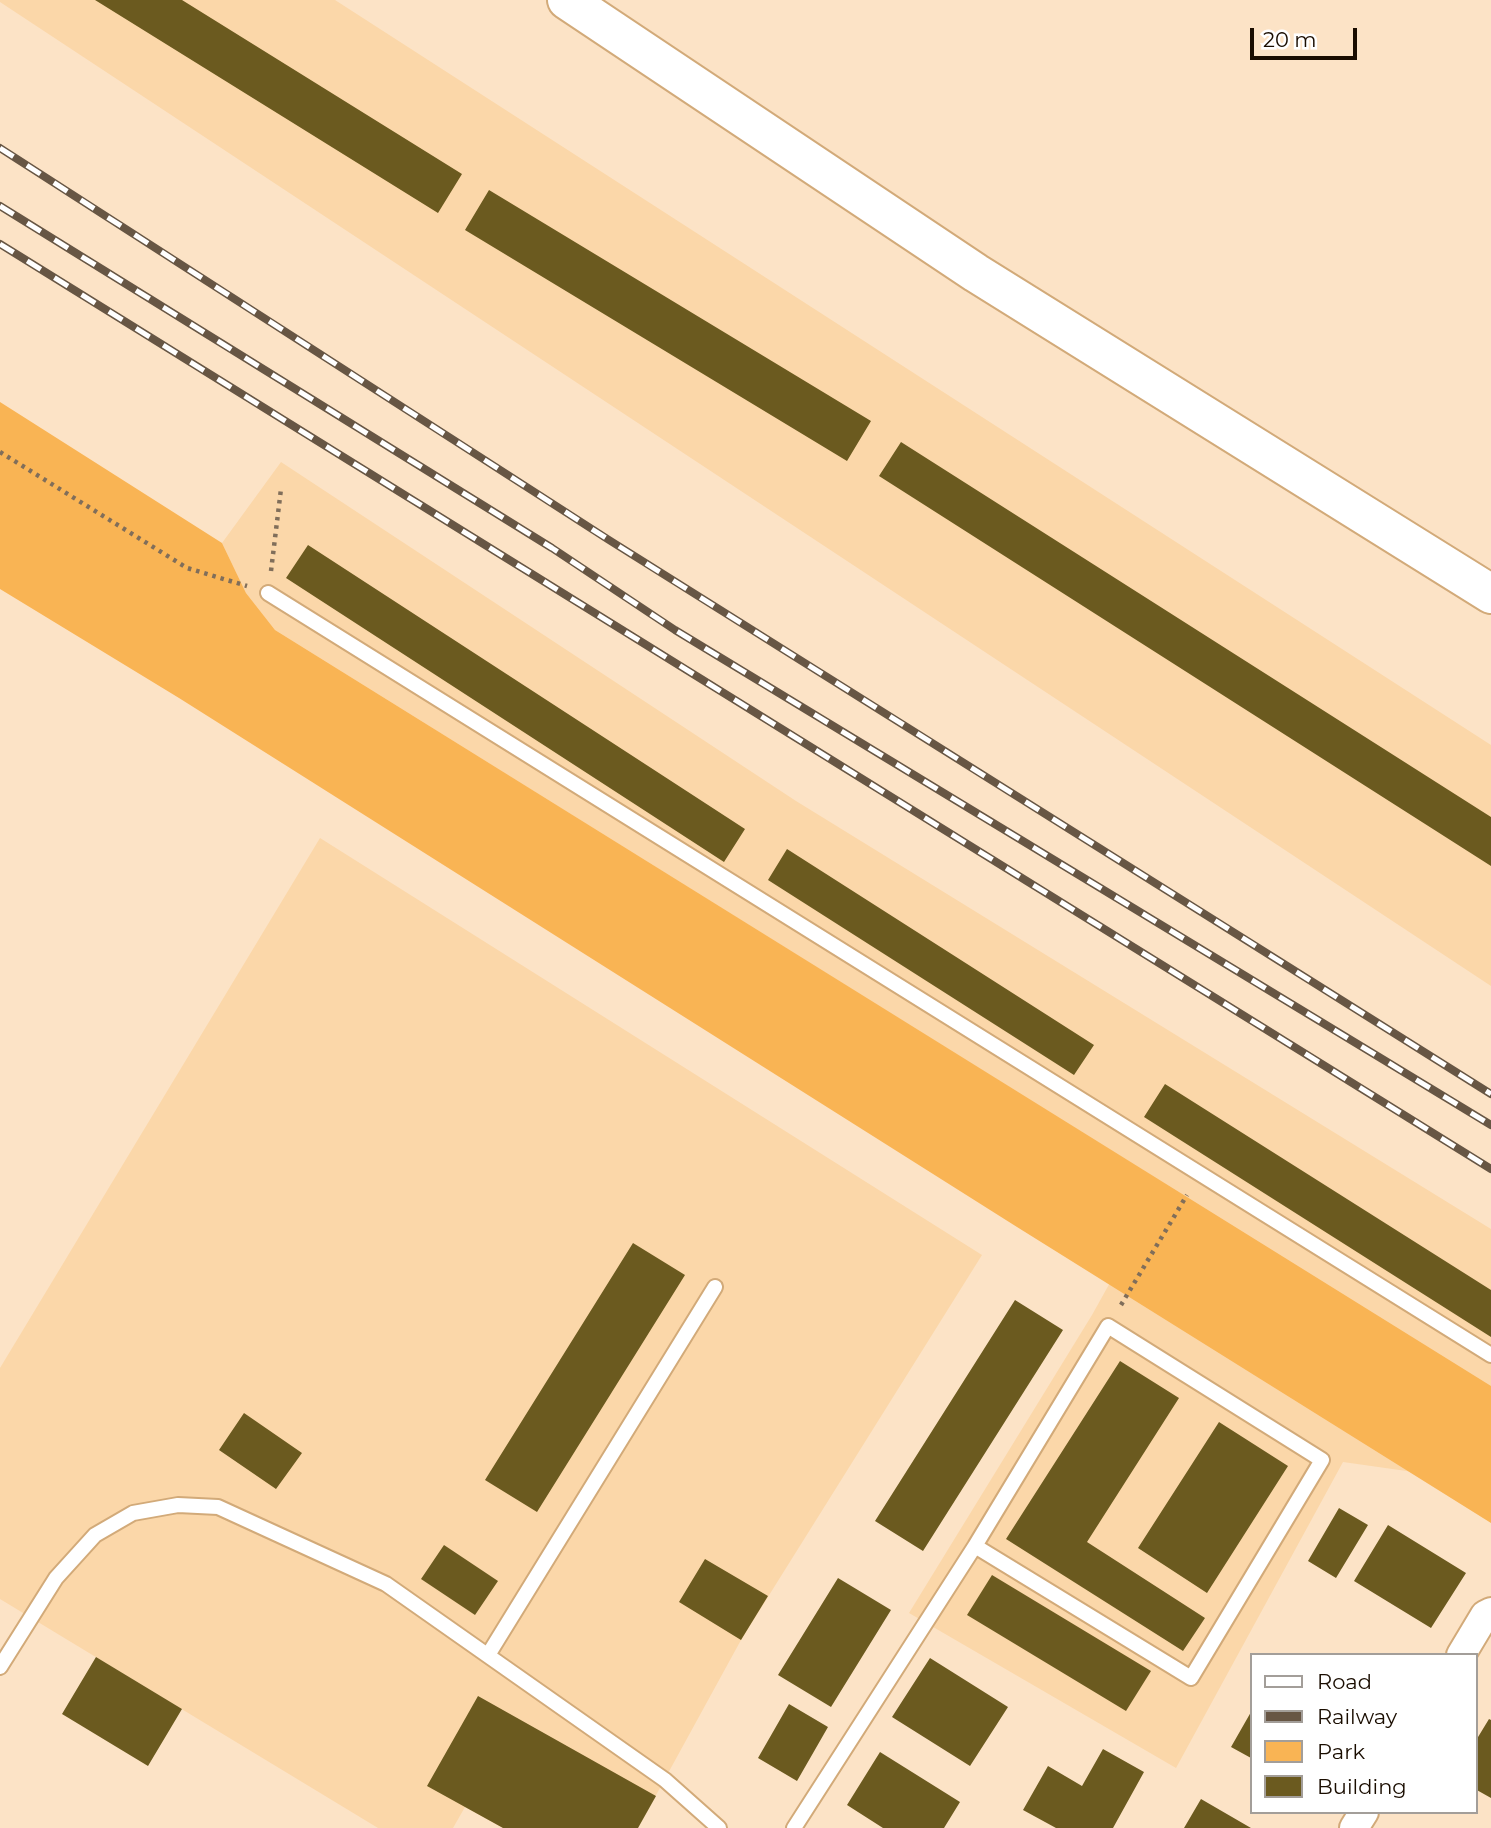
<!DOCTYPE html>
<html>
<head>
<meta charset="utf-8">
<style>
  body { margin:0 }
  #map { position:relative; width:1491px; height:1828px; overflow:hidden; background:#fce3c6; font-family:Montserrat,sans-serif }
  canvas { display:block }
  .legend { position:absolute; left:1250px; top:1653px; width:228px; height:161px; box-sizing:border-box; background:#fff; border:2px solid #a39e99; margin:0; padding:9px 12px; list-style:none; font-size:21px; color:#1a0d00 }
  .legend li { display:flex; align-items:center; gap:14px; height:35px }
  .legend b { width:35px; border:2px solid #a39e99 }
  .scale { position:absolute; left:1250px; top:28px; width:107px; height:32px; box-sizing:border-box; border:4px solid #1a0d00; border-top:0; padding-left:9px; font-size:21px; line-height:24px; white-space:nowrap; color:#1a0d00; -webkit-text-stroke:5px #fff; paint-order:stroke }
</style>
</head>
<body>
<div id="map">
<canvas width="1491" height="1828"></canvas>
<ul class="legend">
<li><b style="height:9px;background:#fff"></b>Road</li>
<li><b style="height:9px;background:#675644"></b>Railway</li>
<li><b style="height:19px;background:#f9b454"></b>Park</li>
<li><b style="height:19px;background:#6b5a1f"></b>Building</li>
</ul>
<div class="scale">20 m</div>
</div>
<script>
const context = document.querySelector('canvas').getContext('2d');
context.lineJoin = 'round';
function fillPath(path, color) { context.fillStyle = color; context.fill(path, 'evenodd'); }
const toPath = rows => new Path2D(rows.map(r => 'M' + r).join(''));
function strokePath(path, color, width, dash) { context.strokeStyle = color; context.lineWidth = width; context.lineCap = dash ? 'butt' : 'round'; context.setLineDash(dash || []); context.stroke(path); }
fillPath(toPath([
  [0,0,335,0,1491,745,1491,986,0,2],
  [281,462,796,801,1491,1229,1491,1483,1343,1462,1176,1768,909,1613,1092,1315,1165,1184,275,630,246,593,222,543],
  [320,838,982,1255,741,1640,638,1828,503,1828,465,1807,453,1828,378,1828,0,1599,0,1368]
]), '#fbd7a9');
fillPath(toPath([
  [0,402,222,543,246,593,275,630,1491,1386,1491,1523,1017,1227,179,698,0,589]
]), '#f9b454');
fillPath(toPath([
  [95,0,182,0,462,174,438,213],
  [489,190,871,421,847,461,465,230],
  [901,442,1491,817,1491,866,879,476],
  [308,545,745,829,724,862,286,578],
  [787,849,1094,1045,1074,1075,768,880],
  [1165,1084,1491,1290,1491,1337,1144,1117],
  [633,1243,685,1275,537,1512,485,1480],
  [1015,1300,1063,1330,923,1551,875,1521],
  [1120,1361,1179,1398,1087,1542,1205,1618,1183,1651,1006,1539],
  [244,1413,302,1453,276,1489,219,1450],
  [1219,1422,1288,1466,1207,1593,1138,1548],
  [1339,1508,1368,1525,1336,1578,1308,1561],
  [1388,1525,1466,1573,1431,1628,1354,1581],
  [444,1545,498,1581,475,1615,421,1579],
  [705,1559,768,1596,741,1640,679,1602],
  [992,1575,1151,1671,1126,1711,967,1615],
  [838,1578,891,1610,831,1707,778,1675],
  [96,1657,182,1709,148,1766,62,1714],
  [930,1658,1008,1707,970,1766,892,1717],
  [478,1696,656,1796,638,1828,503,1828,427,1786],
  [789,1704,828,1727,797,1781,758,1758],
  [1251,1712,1251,1758,1231,1747],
  [1489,1719,1491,1720,1491,1798,1475,1789,1475,1742],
  [1103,1749,1144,1772,1113,1828,1056,1828,1023,1810,1048,1766,1082,1786],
  [880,1752,960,1802,944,1828,883,1828,847,1805],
  [1201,1799,1251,1828,1184,1828]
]), '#6b5a1f');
const lane = toPath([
  [268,593,1491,1355],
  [488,1655,715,1287],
  [0,1667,56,1578,95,1535,133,1513,178,1505,218,1507,386,1584,665,1780,719,1828],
  [794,1828,975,1546,1108,1326,1322,1460,1191,1678,975,1546]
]);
const street = toPath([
  [1461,1655,1485,1615,1491,1612],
  [1354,1828,1364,1812]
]);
const secondary = toPath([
  [567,0,976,273,1491,594]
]);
strokePath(lane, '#d2aa79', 18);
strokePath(street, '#d2aa79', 32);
strokePath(secondary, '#d2aa79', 42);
strokePath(toPath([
  [0,452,187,568,247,586],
  [271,571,281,489],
  [1121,1305,1187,1195]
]), '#806e5a', 4.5, [3.5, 5]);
strokePath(lane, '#fff', 14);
strokePath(street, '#fff', 28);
strokePath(secondary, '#fff', 38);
const rail = toPath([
  [0,148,609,540,1491,1094],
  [0,206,552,548,675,630,1491,1125],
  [0,244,1491,1169]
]);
strokePath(rail, '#675644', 8);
strokePath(rail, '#fff', 5, [16]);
</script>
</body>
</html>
